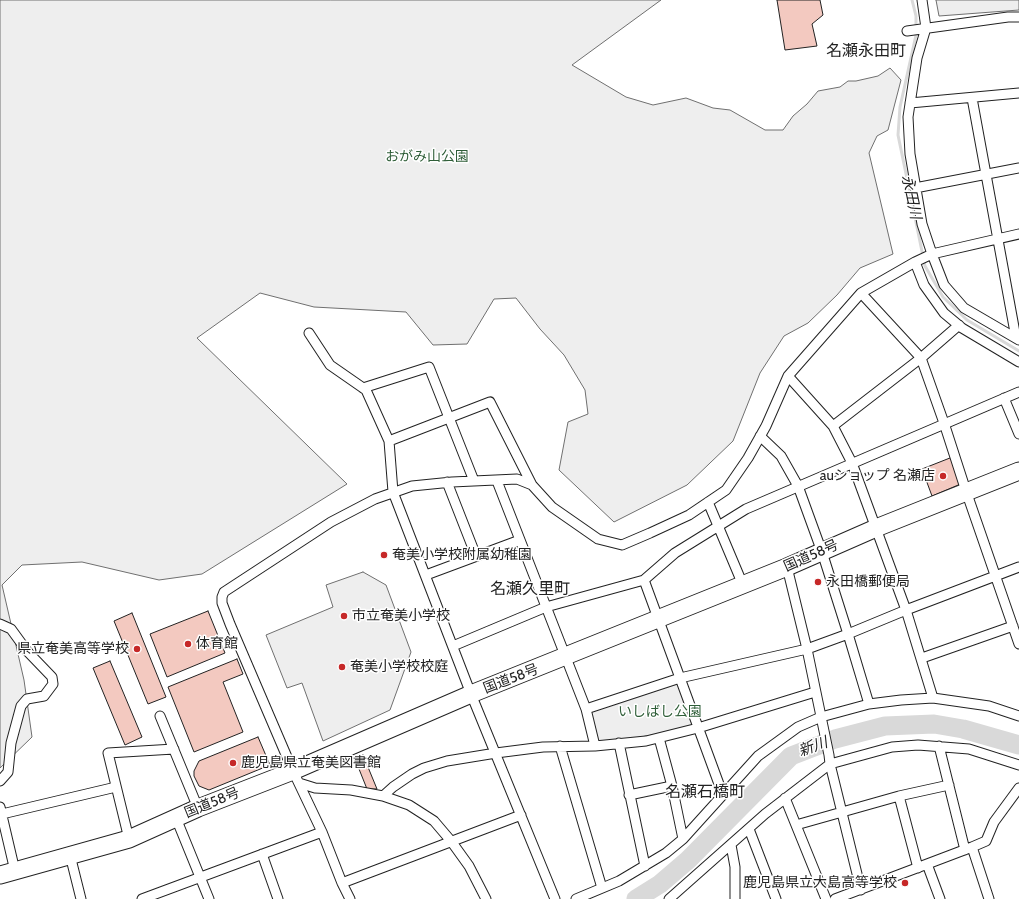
<!DOCTYPE html>
<html>
<head>
<meta charset="utf-8">
<style>
  body { margin:0 }
  canvas { display:block; background:#fff }
</style>
</head>
<body>
<canvas width="1019" height="899"></canvas>
<script>
const context = document.querySelector('canvas').getContext('2d');
context.lineJoin = 'round';
function fillPath(path, color) { context.fillStyle = color; context.fill(path, 'evenodd'); }
const toPath = rows => new Path2D(rows.map(r => 'M' + r).join(''));
function strokePath(path, color, width, dash) { context.strokeStyle = color; context.lineWidth = width; context.lineCap = dash ? 'butt' : 'round'; context.setLineDash(dash || []); context.stroke(path); }
function write(font, color, halo, rows, align = 'center') {
  context.font = font + ' Cabin,"Noto Sans JP",sans-serif'; context.lineWidth = 3; context.setLineDash([]); context.textBaseline = 'middle'; context.strokeStyle = halo; context.fillStyle = color; for (const [text, x, y, turn = 0] of rows) {
    context.save(); context.translate(x, y); context.rotate((+turn || 0) * Math.PI / 180); context.textAlign = isNaN(turn) ? turn : align; if (halo) context.strokeText(text, 0, 0); context.fillText(text, 0, 0); context.restore();
  }
}
const green = toPath([
  [0,0,661,0,572,65,626,97,653,105,686,98,713,108,730,110,765,130,783,130,793,116,807,104,818,91,840,87,848,81,856,81,878,76,890,68,901,80,888,130,877,136,869,153,893,254,860,268,837,295,808,323,784,336,760,373,733,441,687,485,614,522,559,470,568,422,588,414,585,390,564,355,540,329,516,298,494,299,467,344,433,345,406,312,314,307,260,293,197,338,347,484,202,574,159,580,82,562,22,565,2,585,24,680,32,737,0,768,0,0],
  [936,0,1019,0,1019,10,939,16,936,0],
  [363,572,386,585,411,652,390,710,323,741,302,683,287,688,266,635,333,607,326,585,363,572],
  [678,681,695,728,598,744,589,710,678,681]
]);
fillPath(green, '#eee');
strokePath(green, '#6f6f6f', 1);
strokePath(toPath([
  [912,0,916,16,916,35,900,107,898,135,925,266,943,297,967,320,1019,351]
]), '#d9d9d9', 3);
strokePath(toPath([
  [636,899,660,884,688,860,791,756,835,739,885,726,934,724,963,729,1019,745]
]), '#d9d9d9', 19);
const building = toPath([
  [777,0,820,0,823,15,812,24,817,46,785,50,777,0],
  [955,456,963,483,932,496,922,469,955,456],
  [208,611,225,653,167,677,150,634,208,611],
  [132,613,166,697,148,704,114,621,132,613],
  [237,659,243,674,223,682,243,732,194,752,168,687,237,659],
  [110,661,142,737,125,745,93,668,110,661],
  [258,737,270,765,209,790,199,786,194,776,194,771,199,761,258,737],
  [363,755,377,789,367,789,355,759,363,755]
]);
fillPath(building, '#f3c9c0');
strokePath(building, '#222', 1);
const street = toPath([
  [922,0,926,28,917,58,908,117,910,154,922,224,932,254,944,285,964,308,1019,340],
  [907,31,1008,17,1019,17],
  [972,98,1016,338],
  [910,103,1019,93],
  [915,188,1019,168],
  [915,262,924,285,944,313,962,328,1019,362],
  [861,293,921,358,944,423,966,491,1019,644],
  [309,333,330,365,366,390,389,441,393,492,471,694,555,899],
  [788,376,833,426,852,463,906,610,933,698],
  [363,388,429,367,474,481],
  [1004,398,1019,434],
  [833,426,921,358,959,325],
  [760,436,781,456,798,486,822,552,848,634,869,704],
  [389,441,490,402,532,485],
  [497,481,586,709,680,678,807,649,848,634,906,610,1019,567],
  [447,482,476,556],
  [708,502,743,585],
  [787,567,807,649,829,755,830,764,861,890],
  [426,575,520,540],
  [644,580,723,795],
  [0,624,11,629,27,651,52,677,53,684,44,696,27,699,21,706,11,743,8,772,0,781],
  [453,646,546,607,644,580,675,553,746,509,1019,392],
  [922,658,1013,626],
  [586,709,595,746],
  [160,716,198,808],
  [659,738,672,786,683,839],
  [619,743,645,866],
  [560,746,602,888],
  [939,746,965,850],
  [299,783,315,788,351,790,383,796,393,787,412,774,424,768,447,761,496,753,543,747,595,746,646,741,698,728,815,692],
  [629,795,672,786],
  [383,796,409,805,434,821,451,841,469,866,486,899],
  [899,796,918,868],
  [785,798,826,899],
  [0,807,15,871],
  [2,814,116,787],
  [176,818,209,899],
  [796,825,899,796,949,785],
  [749,829,776,899],
  [129,839,108,753,174,749],
  [731,845,735,867,735,899],
  [972,847,989,899],
  [262,854,278,899],
  [70,855,81,899],
  [927,864,940,899],
  [342,883,521,815],
  [142,899,322,832],
  [350,899,342,883,322,832,293,771,230,624,222,603,222,597,224,592,331,522,375,499,412,486,452,482,517,479,532,485,552,507,598,539,622,545,650,533,689,515,726,490,748,458,766,426,788,376,861,293,915,262,932,254,1019,234],
  [576,899,619,881,666,853,683,839,758,756,798,727,821,717,869,704,901,700,933,698,989,706,1019,716],
  [669,899,765,814,830,764,892,747,918,745,969,749,1019,765],
  [835,899,972,847,986,841,994,822,1019,788]
]);
const highway = toPath([
  [0,875,129,839,198,808,293,771,471,694,787,567,876,528,1019,471]
]);
strokePath(street, '#222', 11);
strokePath(highway, '#222', 19);
strokePath(street, '#fff', 9);
strokePath(highway, '#fff', 17);
for (const [x, y, r, color] of [
  [943,476,4,"#c62828"],
  [384,555,4,"#c62828"],
  [818,582,4,"#c62828"],
  [344,616,4,"#c62828"],
  [188,644,4,"#c62828"],
  [137,649,4,"#c62828"],
  [342,667,4,"#c62828"],
  [233,763,4,"#c62828"],
  [905,883,4,"#c62828"]
]) { const dot = new Path2D(); dot.arc(x, y, r, 0, 2 * Math.PI); context.fillStyle = color; context.fill(dot); strokePath(dot, '#fff', 1.5); }
write('14px', '#2f5e38', '#fff', [
  ["おがみ山公園",427,157],
  ["いしばし公園",660,712]
]);
write('14px', '#222', '#fff', [
  ["auショップ 名瀬店",935,476,"right"],
  ["奄美小学校附属幼稚園",392,555],
  ["永田橋郵便局",826,582],
  ["市立奄美小学校",352,616],
  ["体育館",196,644],
  ["県立奄美高等学校",129,649,"right"],
  ["奄美小学校校庭",350,667],
  ["鹿児島県立奄美図書館",241,763],
  ["鹿児島県立大島高等学校",897,883,"right"]
], 'left');
write('14px', '#222', '#fff', [
  ["国道58号",811,556,-24],
  ["国道58号",511,679,-21],
  ["国道58号",212,803,-22]
]);
write('italic 15px', '#222', '#fff', [
  ["永田川",911,197,78],
  ["新川",813,747,-20]
]);
write('16px', '#222', '#fff', [
  ["名瀬永田町",866,51],
  ["名瀬久里町",530,589],
  ["名瀬石橋町",705,792]
]);
</script>
</body>
</html>
